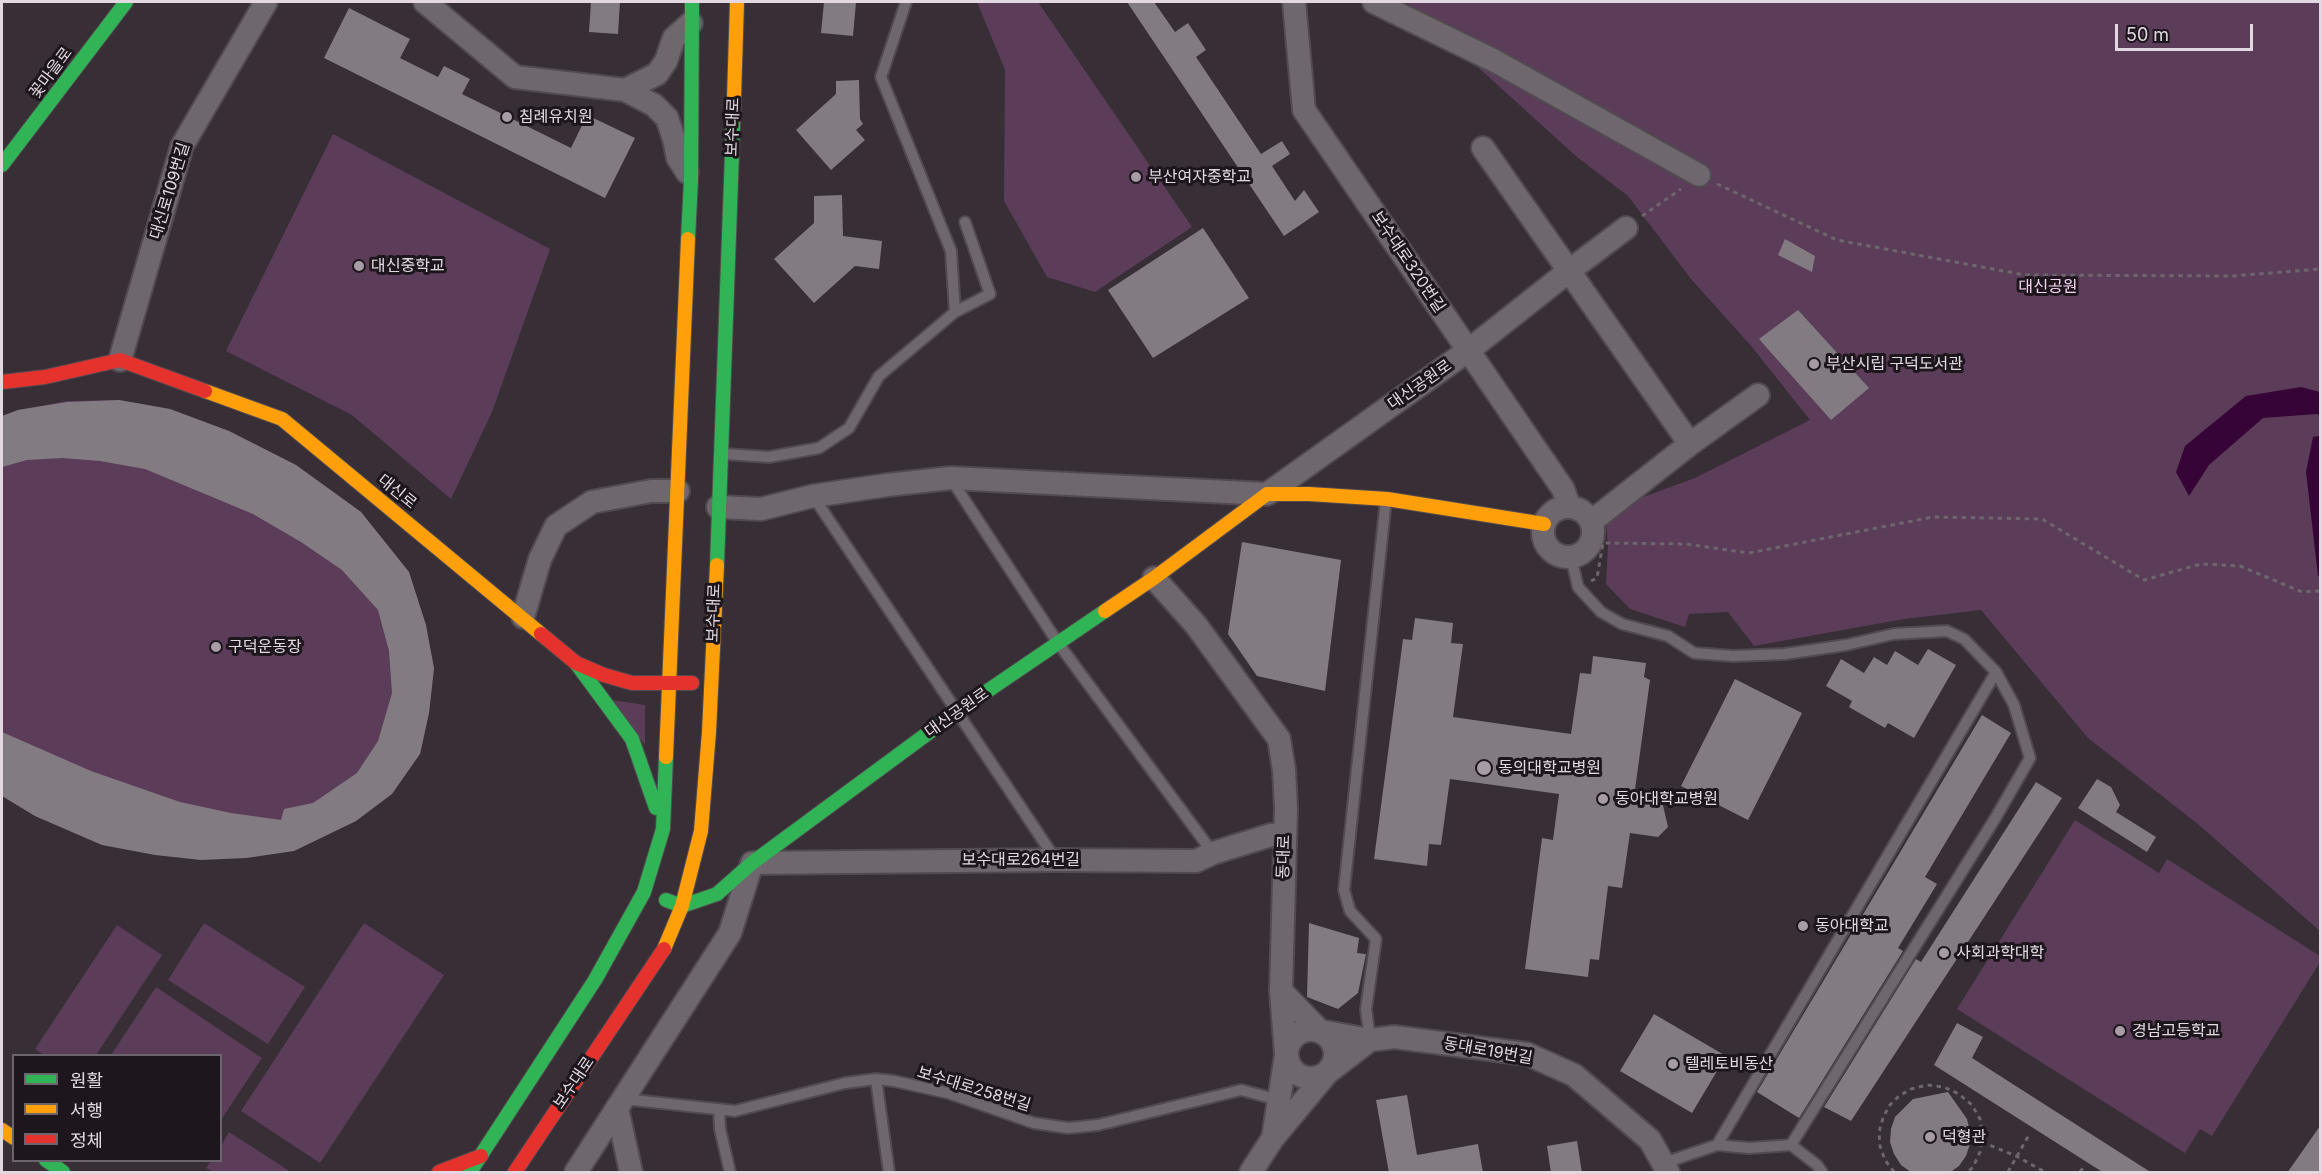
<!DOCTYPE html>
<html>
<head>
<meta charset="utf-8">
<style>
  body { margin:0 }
  #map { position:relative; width:2322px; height:1174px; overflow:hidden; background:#372e36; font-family:Inter,"Noto Sans KR",sans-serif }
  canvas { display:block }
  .frame { position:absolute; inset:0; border:3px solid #e3d8e2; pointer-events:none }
  .legend { position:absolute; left:12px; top:1054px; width:210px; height:108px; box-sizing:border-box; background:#1d161d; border:2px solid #6c646c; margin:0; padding:8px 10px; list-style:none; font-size:18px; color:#e3d8e2 }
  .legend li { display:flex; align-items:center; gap:12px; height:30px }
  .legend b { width:30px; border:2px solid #6c646c }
  .scale { position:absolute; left:2115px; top:24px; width:138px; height:27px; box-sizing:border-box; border:3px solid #e3d8e2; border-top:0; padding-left:8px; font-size:18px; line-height:21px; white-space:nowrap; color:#e3d8e2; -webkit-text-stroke:4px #1d161d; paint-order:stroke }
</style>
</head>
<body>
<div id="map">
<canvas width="2322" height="1174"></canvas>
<div class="frame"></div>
<ul class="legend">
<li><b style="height:8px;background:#30b455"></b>원활</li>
<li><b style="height:8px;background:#ff9f0a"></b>서행</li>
<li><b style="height:8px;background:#e5322d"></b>정체</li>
</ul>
<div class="scale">50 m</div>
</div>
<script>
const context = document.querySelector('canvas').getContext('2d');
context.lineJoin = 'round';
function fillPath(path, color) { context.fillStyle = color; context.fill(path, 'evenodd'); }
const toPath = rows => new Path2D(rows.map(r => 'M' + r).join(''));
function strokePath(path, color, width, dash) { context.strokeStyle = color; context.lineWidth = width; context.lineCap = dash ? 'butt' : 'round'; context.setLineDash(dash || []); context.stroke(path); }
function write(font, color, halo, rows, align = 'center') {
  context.font = font + ' Inter,"Noto Sans KR",sans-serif'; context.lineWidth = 6; context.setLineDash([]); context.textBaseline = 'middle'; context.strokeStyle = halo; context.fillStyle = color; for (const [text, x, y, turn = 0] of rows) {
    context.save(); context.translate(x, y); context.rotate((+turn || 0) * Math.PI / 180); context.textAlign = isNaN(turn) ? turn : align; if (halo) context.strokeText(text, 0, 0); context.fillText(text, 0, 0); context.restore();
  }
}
fillPath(toPath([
  [977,2,1038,2,1192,227,1095,292,1047,277,1004,201,1005,70],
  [1406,2,2320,2,2320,931,2199,825,2088,738,1981,610,1904,619,1754,646,1728,612,1689,614,1685,627,1630,609,1606,584,1608,546,1605,511,1695,478,1810,420,1752,347,1691,279,1628,196,1577,157],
  [333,134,550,249,492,412,451,499,352,415,226,351],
  [119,400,170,409,229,431,296,465,361,512,409,572,434,668,429,713,420,754,356,821,294,851,246,858,102,845,35,816,2,796,2,416,18,410,67,401],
  [612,700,645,705,645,745],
  [2075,820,2159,873,2167,859,2320,956,2320,962,2212,1136,2200,1129,2185,1153,1957,1009],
  [204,923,305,987,268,1044,168,980],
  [364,923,444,975,320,1163,241,1111],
  [117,925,162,955,96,1055,44,1055,35,1049],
  [156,987,262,1058,221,1120,220,1056,111,1055],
  [229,1132,291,1172,214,1172,206,1168,211,1161,220,1160,221,1146]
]), '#5b3d59');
fillPath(toPath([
  [2301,387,2320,392,2320,416,2317,414,2263,418,2209,465,2189,496,2176,472,2185,446,2246,396],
  [2320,436,2320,575,2318,576,2306,472,2313,437]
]), '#370437');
fillPath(toPath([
  [591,2,620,2,618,34,589,32],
  [824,2,856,2,853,36,821,33],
  [1127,2,1154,2,1175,32,1188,23,1206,50,1196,57,1261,154,1282,141,1290,154,1272,166,1295,201,1304,190,1319,212,1284,236],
  [349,8,410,39,400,58,438,77,444,66,470,79,462,94,571,148,587,115,635,138,605,198,324,58],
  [859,80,860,119,863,124,856,130,865,140,831,170,796,130,836,94,836,81],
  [842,195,843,236,882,241,879,269,855,266,814,303,774,259,814,223,814,196],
  [1203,228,1249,298,1153,358,1108,290],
  [1785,239,1815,256,1812,272,1778,255],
  [1798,310,1869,388,1831,420,1759,339],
  [119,400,170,409,229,431,296,465,361,512,409,572,426,625,434,668,429,713,420,754,392,794,356,821,294,851,246,858,201,860,155,855,102,845,35,816,2,796,2,732,91,771,180,802,231,813,281,820,284,809,313,803,357,773,378,741,392,693,389,651,378,610,342,570,301,542,253,514,145,469,100,461,62,458,27,460,2,467,2,416,18,410,67,402],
  [1242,542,1341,560,1325,691,1257,676,1228,634],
  [1415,618,1453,623,1451,643,1463,644,1453,717,1571,734,1580,673,1591,674,1593,656,1646,663,1644,677,1650,680,1634,797,1662,801,1668,827,1658,837,1630,833,1622,888,1608,886,1599,960,1590,959,1588,977,1525,969,1542,838,1553,840,1559,794,1450,779,1441,845,1429,844,1427,866,1374,859,1403,639,1412,640],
  [1928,649,1956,665,1914,738,1888,723,1885,728,1849,707,1852,701,1826,686,1841,659,1864,673,1874,657,1887,665,1895,651,1918,665],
  [1735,679,1802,713,1748,820,1681,786],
  [1982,715,2011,733,1925,877,1937,884,1898,948,1903,951,1799,1118,1757,1092],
  [2097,779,2111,787,2120,805,2116,812,2156,837,2147,852,2078,808],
  [2036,782,2062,798,1851,1121,1824,1107,1916,959,1921,962],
  [1309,923,1359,938,1357,953,1366,954,1358,993,1338,1009,1307,997],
  [1654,1014,1726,1056,1692,1113,1620,1071],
  [1957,1023,1983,1037,1972,1058,2152,1173,2104,1173,1934,1065],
  [1948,1092,1967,1119,1970,1131,1970,1144,1966,1156,1959,1166,1949,1173,1912,1173,1901,1165,1894,1154,1890,1142,1891,1129,1895,1117,1913,1099],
  [1407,1095,1417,1155,1478,1144,1483,1173,1389,1173,1376,1100],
  [2320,1126,2320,1173,2287,1173],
  [1577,1141,1582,1173,1551,1173,1547,1146]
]), '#837b82');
const lane = toPath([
  [906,2,881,77,951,251,955,312],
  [725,454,769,457,819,448,849,428,879,376,955,312,990,294,965,222],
  [951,479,1058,643,1213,853],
  [813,496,1056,860],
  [1571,557,1578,587,1601,612,1622,624,1668,636,1694,653,1733,656,1785,654,1846,645,1894,634,1947,631,1964,639,1996,672,2014,705,2030,758,1996,817,1791,1145,1749,1148,1717,1145,1664,1163],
  [1370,1040,1366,1009,1376,939,1350,911,1344,890,1386,500],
  [876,1079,889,1172],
  [624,1099,735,1111,845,1083,876,1079,894,1081,948,1093,1034,1123,1068,1128,1098,1125,1241,1090,1279,1100],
  [719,1110,720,1129,730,1172],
  [1717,1145,1996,672],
  [1791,1145,1817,1165,1822,1172]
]);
const street = toPath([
  [425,2,515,77,625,90,654,105,667,118,674,139,678,158,687,172],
  [1294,2,1304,110,1563,489,1569,506],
  [1374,2,1495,61,1699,175],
  [625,90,657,74,666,61,674,38,691,23],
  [1483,148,1690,444,1758,395],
  [120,360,182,146,266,2],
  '1543 532a25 25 0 1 1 50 0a25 25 0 1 1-50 0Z',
  [718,507,761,509,813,496,887,485,951,478,1267,494,1469,350,1569,271,1626,228],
  [1592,521,1690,444],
  [1154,578,1196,625,1279,739,1284,770,1286,808,1281,991,1286,1055,1273,1138,1251,1172],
  [523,617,540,559,556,526,592,502,651,491,678,491],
  [1281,991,1320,1031,1370,1040,1394,1037,1527,1054,1574,1075,1650,1140,1668,1172],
  '1287 1054a24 24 0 1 1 48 0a24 24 0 1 1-48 0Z',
  [617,1108,631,1172],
  [1274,1137,1327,1073,1370,1040],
  [576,1172,730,933,752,863,1056,860,1196,861,1213,853,1271,835,1285,834]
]);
const fast = toPath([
  [2,165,126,2],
  [688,239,691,180,692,2],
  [717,565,734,98],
  [576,663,632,739,656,808],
  [666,900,682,906,717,894,752,863,958,711,1105,611],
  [46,1160,63,1172],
  [470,1172,595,980,644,892,663,829,666,757]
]);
const slow = toPath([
  [734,98,737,2],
  [205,391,282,419,541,634],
  [1105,611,1154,578,1267,494,1309,494,1387,499,1544,524],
  [666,757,688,239],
  [664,949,682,906,701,831,709,732,717,565],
  [2,1130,14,1138]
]);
const jam = toPath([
  [2,382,45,377,120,360,205,391],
  [541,634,576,663,604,675,632,683,692,683],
  [439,1172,481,1156],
  [515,1172,664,949]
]);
strokePath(lane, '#514a51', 14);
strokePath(street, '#514a51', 26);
strokePath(fast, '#514a51', 16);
strokePath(slow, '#514a51', 16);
strokePath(jam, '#514a51', 16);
strokePath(toPath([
  [1717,184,1837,240,2025,275,2233,276,2320,269],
  [1642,216,1681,189],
  [1591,581,1597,578,1603,543,1686,544,1749,553,1933,517,2042,519,2144,580,2201,564,2240,566,2302,592,2320,591],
  [1982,1142,2016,1156,2045,1172],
  [1894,1172,1885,1160,1880,1146,1879,1132,1883,1118,1889,1106,1899,1096,1911,1089,1927,1085,1944,1087,1959,1094,1972,1105,1980,1119,1983,1136,1980,1152,1973,1167,1968,1172],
  [2008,1172,2029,1135],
  [2080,1172,2083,1168]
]), '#6d666c', 3, [4.5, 4.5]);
strokePath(lane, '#6e676e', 10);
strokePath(street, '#6e676e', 22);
strokePath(fast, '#30b455', 14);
strokePath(slow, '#ff9f0a', 14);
strokePath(jam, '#e5322d', 14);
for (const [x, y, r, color] of [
  [507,117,6,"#a79ca6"],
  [1136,177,6,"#a79ca6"],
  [359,266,6,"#a79ca6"],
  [1814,364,6,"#a79ca6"],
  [216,647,6,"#a79ca6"],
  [1484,768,8,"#a79ca6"],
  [1603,799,6,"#a79ca6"],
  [1803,926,6,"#a79ca6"],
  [1944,953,6,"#a79ca6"],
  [2120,1031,6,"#a79ca6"],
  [1673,1064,6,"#a79ca6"],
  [1930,1137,6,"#a79ca6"]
]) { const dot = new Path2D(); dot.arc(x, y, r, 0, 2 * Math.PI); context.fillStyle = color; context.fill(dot); strokePath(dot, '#1d161d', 2); }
write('16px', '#e3d8e2', '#1d161d', [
  ["꽃마을로",51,73,-53],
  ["보수대로",733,127,-88],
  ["대신로109번길",170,191,-73],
  ["보수대로320번길",1408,262,56],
  ["대신공원로",1420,385,-35],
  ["대신로",397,492,39],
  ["보수대로",714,613,-88],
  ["대신공원로",957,713,-35],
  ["동대로",1284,857,-88],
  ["보수대로264번길",1021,860],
  ["동대로19번길",1488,1051,10],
  ["보수대로",574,1083,-56],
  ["보수대로258번길",974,1089,17]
]);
write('16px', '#e3d8e2', '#1d161d', [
  ["침례유치원",519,117],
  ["부산여자중학교",1148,177],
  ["대신중학교",371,266],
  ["부산시립 구덕도서관",1826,364],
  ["구덕운동장",228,647],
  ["동의대학교병원",1498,768],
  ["동아대학교병원",1615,799],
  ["동아대학교",1815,926],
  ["사회과학대학",1956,953],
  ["경남고등학교",2132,1031],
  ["텔레토비동산",1685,1064],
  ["덕형관",1942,1137]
], 'left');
write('16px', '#f5d3f2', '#1d161d', [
  ["대신공원",2048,287]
]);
</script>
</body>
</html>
